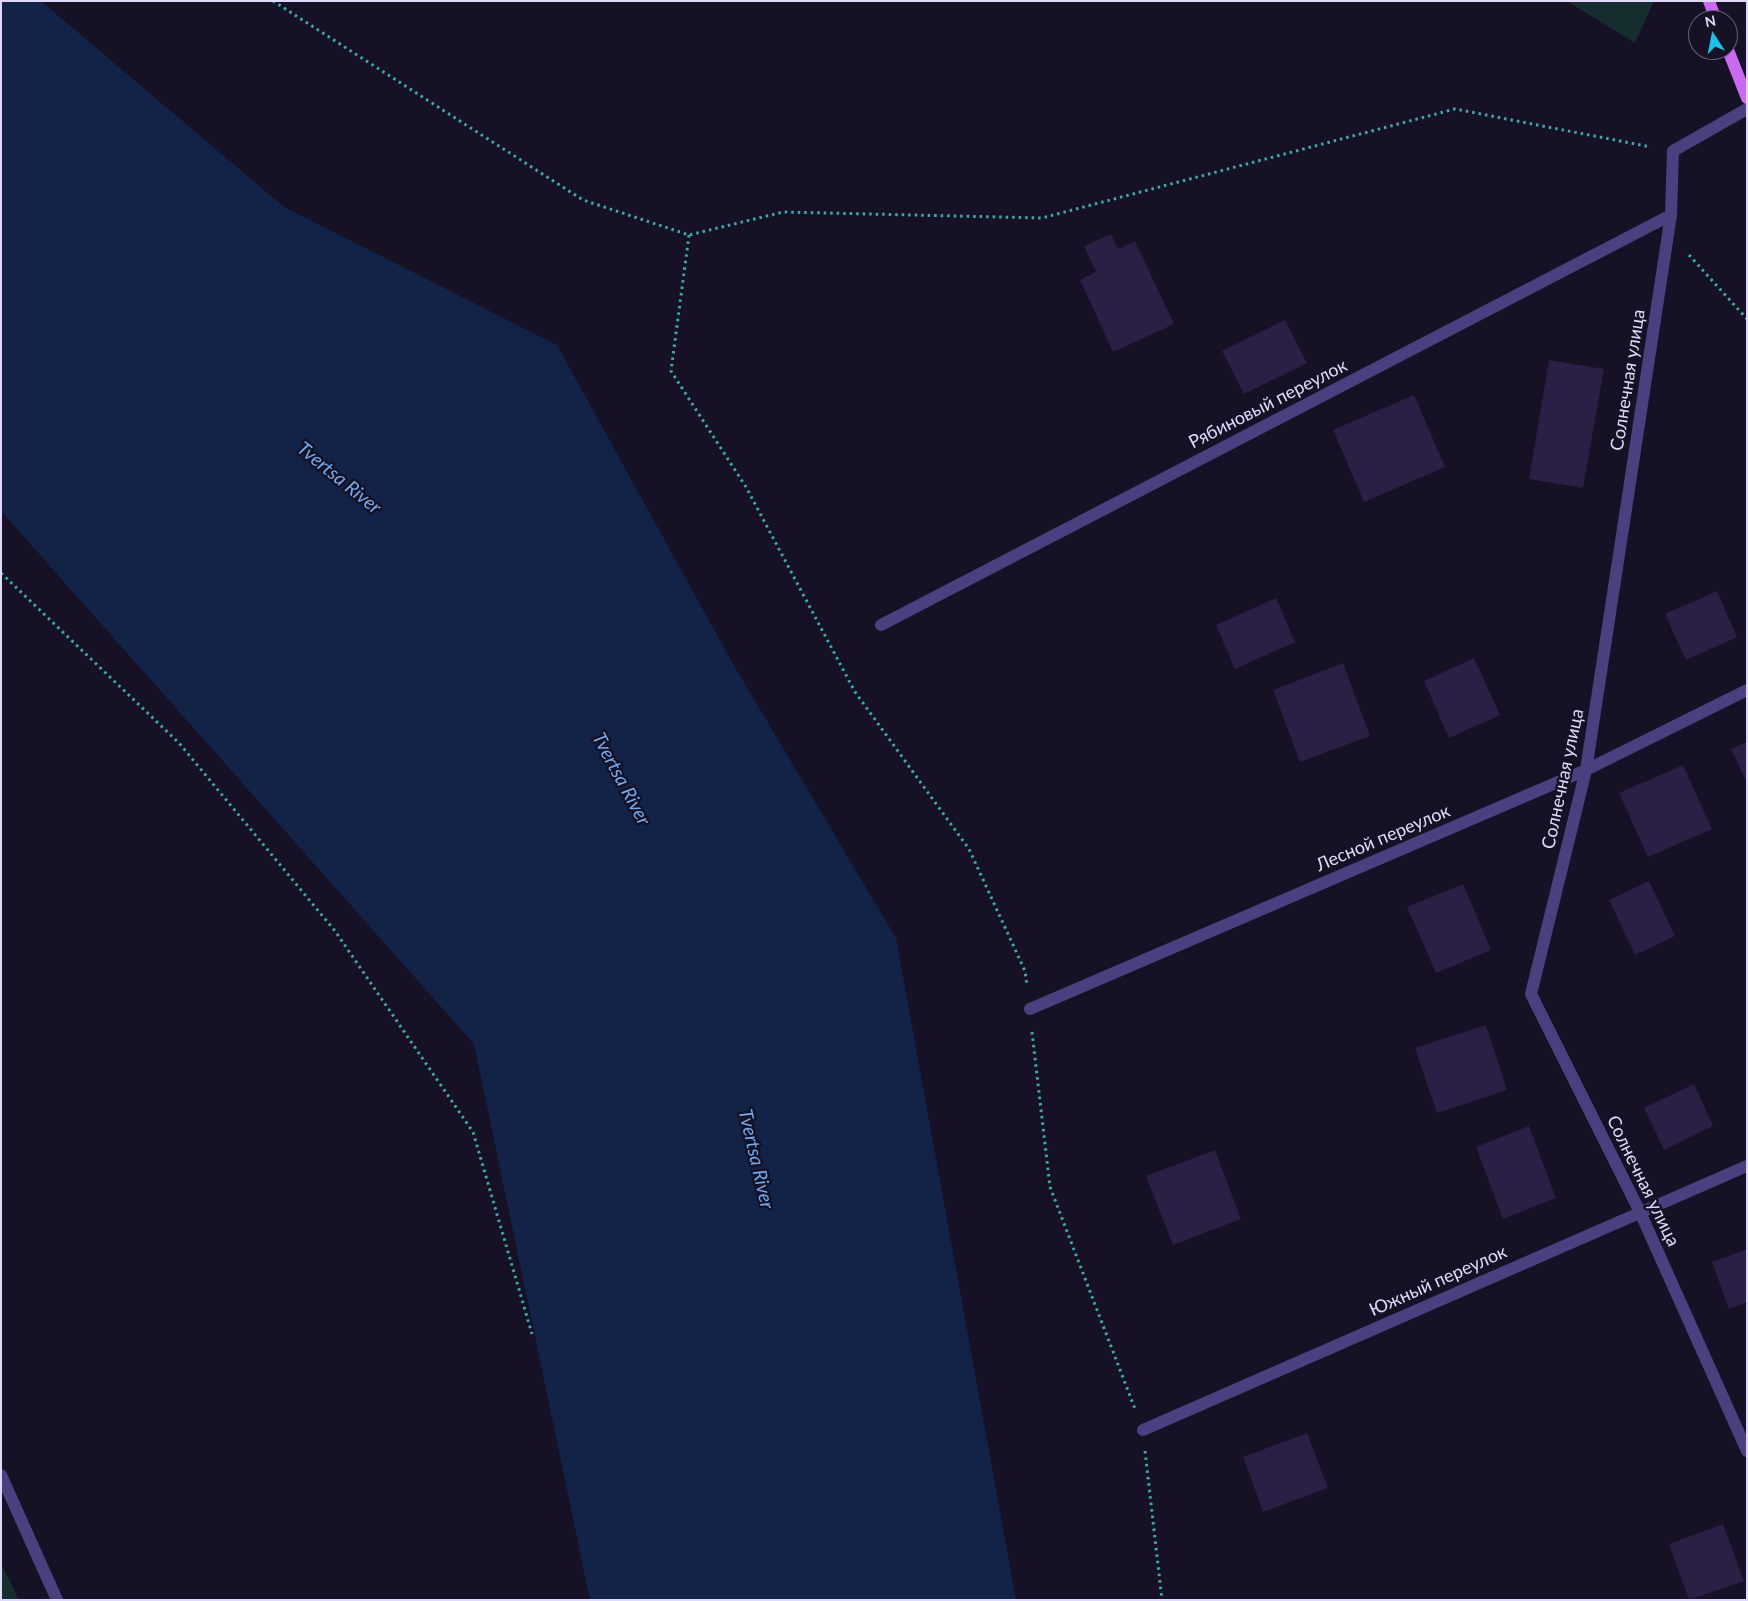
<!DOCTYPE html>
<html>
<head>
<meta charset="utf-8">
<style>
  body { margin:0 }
  #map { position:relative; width:1748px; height:1601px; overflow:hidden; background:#161125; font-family:Lato,sans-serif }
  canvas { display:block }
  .frame { position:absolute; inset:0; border:2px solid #e0d9fb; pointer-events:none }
  .north { position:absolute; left:1688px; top:10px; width:50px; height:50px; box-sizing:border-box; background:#161125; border:1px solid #67617b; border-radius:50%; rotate:349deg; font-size:14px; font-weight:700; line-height:20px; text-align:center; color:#e0d9fb }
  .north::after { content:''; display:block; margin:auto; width:18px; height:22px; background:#17c2e9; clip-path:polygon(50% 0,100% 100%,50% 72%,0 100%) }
</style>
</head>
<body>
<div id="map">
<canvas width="1748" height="1601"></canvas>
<div class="frame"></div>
<div class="north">N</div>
</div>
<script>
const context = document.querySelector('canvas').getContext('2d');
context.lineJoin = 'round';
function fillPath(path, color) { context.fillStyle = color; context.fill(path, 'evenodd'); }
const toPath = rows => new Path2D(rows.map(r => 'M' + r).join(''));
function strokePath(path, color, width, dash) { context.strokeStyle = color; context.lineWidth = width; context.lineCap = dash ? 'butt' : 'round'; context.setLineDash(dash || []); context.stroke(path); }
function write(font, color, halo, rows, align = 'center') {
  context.font = font + ' Lato,sans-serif'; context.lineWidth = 5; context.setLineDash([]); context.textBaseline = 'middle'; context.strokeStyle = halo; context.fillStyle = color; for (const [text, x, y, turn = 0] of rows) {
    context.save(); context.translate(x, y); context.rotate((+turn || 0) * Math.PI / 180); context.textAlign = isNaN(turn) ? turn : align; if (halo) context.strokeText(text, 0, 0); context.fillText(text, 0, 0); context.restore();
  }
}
fillPath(toPath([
  [1567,1,1654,1,1635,43],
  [1,1563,19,1600,1,1600]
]), '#152d2e');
fillPath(toPath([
  [1,1,41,1,284,207,557,345,733,664,896,938,1016,1600,590,1600,474,1044,1,511]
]), '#132347');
fillPath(toPath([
  [1111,234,1118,249,1135,241,1174,324,1113,352,1080,280,1096,272,1084,246],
  [1285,320,1307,363,1244,394,1222,351],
  [1549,360,1604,369,1583,488,1529,479],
  [1414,395,1445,467,1364,502,1333,430],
  [1717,591,1737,637,1686,660,1665,614],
  [1276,598,1295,642,1235,669,1216,625],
  [1474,658,1500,715,1449,738,1424,681],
  [1343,663,1370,736,1300,762,1273,690],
  [1747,742,1747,783,1731,749],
  [1683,765,1712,829,1648,857,1619,793],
  [1649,881,1675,936,1635,955,1609,900],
  [1463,884,1491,950,1436,973,1407,907],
  [1486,1025,1507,1090,1437,1113,1415,1048],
  [1694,1084,1713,1126,1664,1150,1644,1108],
  [1529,1126,1556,1198,1503,1219,1476,1147],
  [1215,1150,1241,1219,1173,1245,1146,1176],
  [1747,1249,1747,1302,1729,1309,1712,1262],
  [1307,1433,1328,1488,1263,1512,1243,1457],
  [1723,1524,1744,1581,1689,1600,1669,1544]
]), '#2a1f44');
strokePath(toPath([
  [273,1,583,200,689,235,783,212,1042,218,1455,109,1651,147],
  [689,235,671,371,746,487,855,692,969,849,1025,971,1027,986],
  [1689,255,1747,319],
  [1,573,179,743,335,931,473,1132,532,1334],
  [1032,1032,1050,1187,1135,1409],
  [1145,1451,1162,1600]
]), '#3baaad', 3, [2.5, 4]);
strokePath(toPath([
  [1747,109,1673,151,1671,215,1586,770,1531,994,1640,1212,1747,1451],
  [881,625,1671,215],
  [1030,1009,1586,770,1747,690],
  [1143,1430,1747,1166],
  [1,1475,57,1600]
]), '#49417f', 12);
strokePath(toPath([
  [1709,1,1716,20],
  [1728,50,1747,98]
]), '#ca6af1', 12);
write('18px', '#e0d9fb', '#161125', [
  ["Солнечная улица",1628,380,-81],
  ["Рябиновый переулок",1268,404,-27],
  ["Солнечная улица",1563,779,-78],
  ["Лесной переулок",1383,838,-23],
  ["Солнечная улица",1643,1181,64],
  ["Южный переулок",1438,1281,-24]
]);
write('italic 19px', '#71abf1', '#161125', [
  ["Tvertsa River",339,478,39],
  ["Tvertsa River",621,779,62],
  ["Tvertsa River",756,1159,77]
]);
</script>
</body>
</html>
